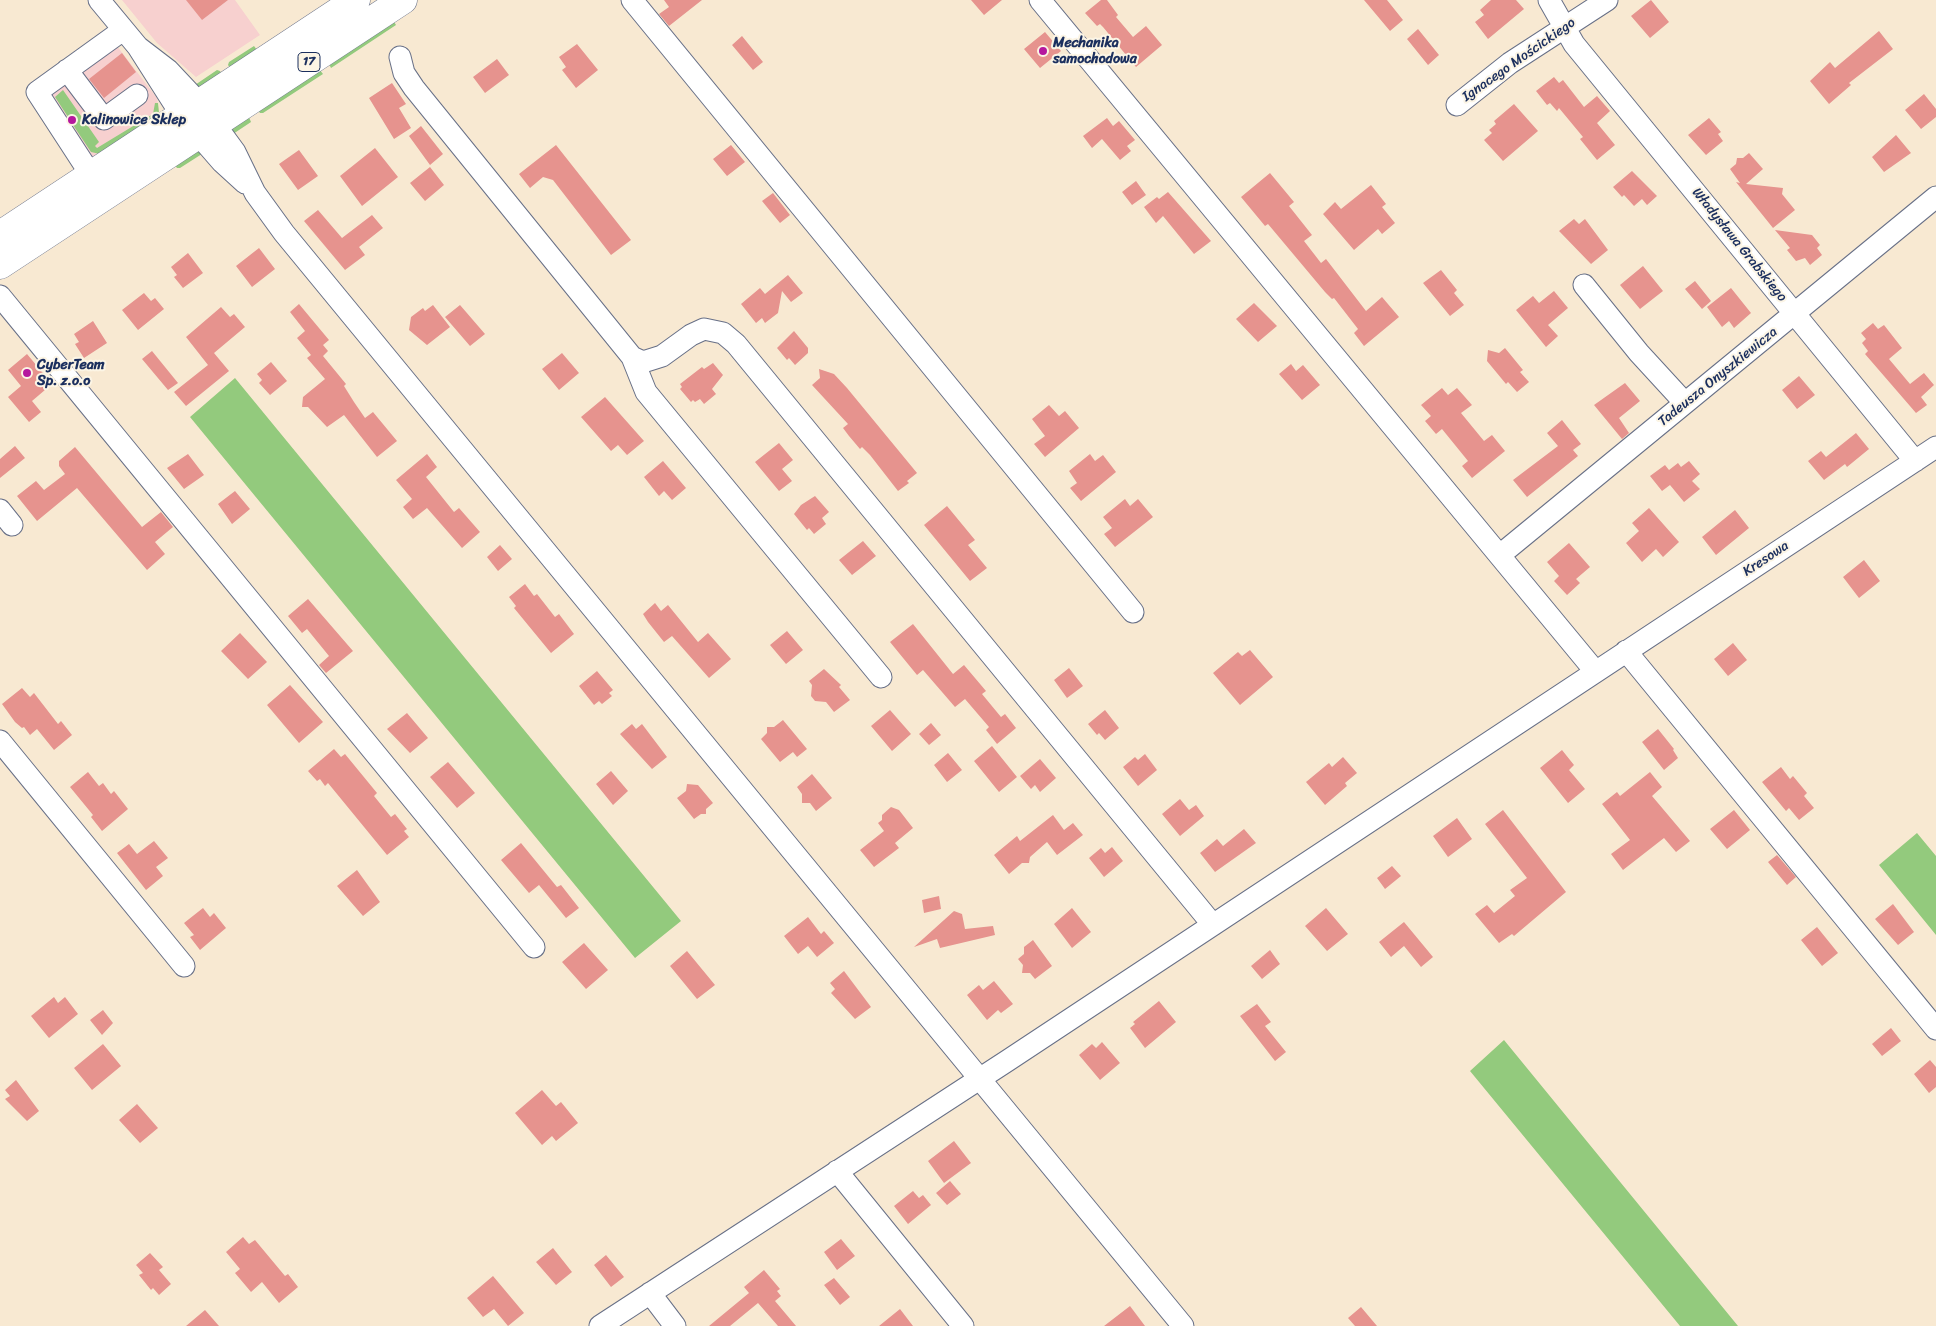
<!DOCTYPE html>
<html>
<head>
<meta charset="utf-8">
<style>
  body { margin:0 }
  canvas { display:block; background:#f8e9d2 }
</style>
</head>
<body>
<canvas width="1936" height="1326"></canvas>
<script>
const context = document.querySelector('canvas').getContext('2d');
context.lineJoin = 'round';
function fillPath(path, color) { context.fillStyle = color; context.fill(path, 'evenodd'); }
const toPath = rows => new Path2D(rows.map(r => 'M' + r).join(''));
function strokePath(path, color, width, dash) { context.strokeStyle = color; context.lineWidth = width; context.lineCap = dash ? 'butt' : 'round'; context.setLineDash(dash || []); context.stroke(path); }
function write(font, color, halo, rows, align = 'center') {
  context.font = font + ' Sriracha,sans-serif'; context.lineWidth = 4; context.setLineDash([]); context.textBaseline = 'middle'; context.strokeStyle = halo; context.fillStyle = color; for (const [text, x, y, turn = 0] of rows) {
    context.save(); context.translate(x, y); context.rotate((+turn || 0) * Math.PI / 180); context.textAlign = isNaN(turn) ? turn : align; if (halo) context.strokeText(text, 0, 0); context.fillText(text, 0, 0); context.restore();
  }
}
fillPath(toPath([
  [122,0,235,0,260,35,196,77,157,43],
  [107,33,157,98,159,113,77,169,27,92]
]), '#f7d0cf');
fillPath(toPath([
  [393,20,396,25,331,68,329,64],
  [254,46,257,50,234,74,228,65,229,62],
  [319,69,323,74,263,113,260,113,255,106],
  [217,70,220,71,226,80,200,87,195,85],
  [63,90,99,142,95,146,97,148,153,114,155,103,158,103,159,113,100,154,91,152,73,125,77,122,71,114,68,117,55,97],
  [246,110,251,122,233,134,233,125],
  [189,148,205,152,180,168,177,168,170,158],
  [235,378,681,921,635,958,190,417],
  [1917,833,1936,856,1936,935,1879,865],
  [1504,1040,1738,1326,1680,1326,1470,1071]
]), '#93ca7d');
fillPath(toPath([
  [186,0,228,0,202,20],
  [664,0,702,0,669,26,659,14,669,7],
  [971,0,1002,0,984,15],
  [1101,0,1107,0,1118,15,1116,17,1133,37,1146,26,1162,45,1136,67,1103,27,1100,24,1097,26,1085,13],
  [1364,0,1387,0,1403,20,1390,31],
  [1491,0,1516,0,1524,9,1488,39,1475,22,1484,15,1480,10],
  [1651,0,1669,22,1650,38,1631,16],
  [1418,29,1439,55,1428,65,1407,39],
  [1879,31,1893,49,1849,83,1851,85,1829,104,1810,81,1830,62,1835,68],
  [1045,32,1061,51,1040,68,1024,49],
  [742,36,763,62,753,70,732,45],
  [577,44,598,70,576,88,562,70,566,67,559,57],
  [122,53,136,72,104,98,89,79],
  [497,59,509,75,485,93,473,77],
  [1554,77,1559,83,1563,80,1584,107,1597,96,1610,111,1597,123,1615,145,1597,160,1580,139,1583,137,1559,108,1557,111,1550,103,1547,105,1536,91],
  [392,83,406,104,399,108,411,128,394,139,369,98],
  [1924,94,1936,109,1936,117,1921,129,1905,110],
  [1514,104,1538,131,1503,161,1484,140,1492,133,1489,130,1496,124,1494,121],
  [1107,118,1113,126,1119,121,1135,140,1127,146,1131,151,1120,160,1102,139,1092,148,1083,136],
  [1709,118,1721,132,1718,134,1723,141,1706,155,1688,135],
  [421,126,443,154,430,165,409,136],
  [1896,135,1911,153,1884,172,1872,157],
  [556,145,631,240,611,255,553,180,543,177,530,188,519,174],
  [731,145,745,162,727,176,713,159],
  [375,148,398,177,362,206,340,176],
  [299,150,318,176,298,190,279,164],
  [1749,153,1763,169,1746,184,1783,188,1782,194,1795,210,1773,228,1736,182,1740,183,1730,169,1736,164,1737,158,1743,158],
  [430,167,444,185,425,201,410,183],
  [1632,171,1657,196,1647,205,1642,199,1634,206,1624,195,1622,197,1613,187],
  [1270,173,1294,202,1289,206,1312,235,1304,241,1321,263,1326,259,1366,311,1382,297,1399,317,1364,346,1354,333,1358,329,1334,298,1332,299,1325,292,1268,224,1265,226,1241,197],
  [1136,181,1146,195,1132,205,1122,192],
  [1371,185,1386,204,1382,207,1395,223,1382,234,1378,229,1354,250,1323,214,1335,202,1341,209],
  [1168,192,1211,241,1194,254,1163,216,1156,223,1144,207,1157,197,1159,199],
  [773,193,790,215,780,223,762,201],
  [318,210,342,238,372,215,383,228,359,247,365,255,345,270,304,221],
  [1574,219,1579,224,1585,219,1608,250,1591,264,1559,231],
  [1775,230,1812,235,1820,245,1817,248,1822,255,1810,265,1805,258,1796,261,1787,250,1790,248],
  [259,248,275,269,252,287,236,266],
  [188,253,203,273,183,288,174,277,177,275,171,267],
  [1643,266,1663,291,1640,309,1620,285],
  [1441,270,1457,290,1454,293,1464,305,1450,316,1423,283],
  [788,275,803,293,791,302,782,291,778,313,765,323,762,318,756,323,741,304,760,288,765,294],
  [1695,281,1711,301,1702,309,1685,289],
  [1731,288,1751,313,1734,328,1729,321,1722,327,1707,307],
  [1554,291,1568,308,1548,325,1558,336,1546,347,1516,310,1533,296,1539,303],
  [144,293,151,301,155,298,164,309,138,330,122,310],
  [1254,303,1277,326,1258,342,1236,319],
  [299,304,329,340,323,345,328,351,323,356,346,384,344,386,354,402,365,418,373,412,397,441,377,457,344,415,327,427,308,407,302,407,303,397,325,379,307,358,311,355,297,338,305,331,290,312],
  [433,305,450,327,427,345,409,330,411,317,423,308,425,311],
  [460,305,485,334,470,346,445,317],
  [221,307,230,317,234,314,245,327,214,353,229,371,186,406,174,392,208,365,186,337],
  [93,321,107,343,84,358,75,344,79,342,74,334],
  [1873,323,1878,329,1884,325,1902,348,1889,359,1910,384,1924,373,1934,385,1921,397,1927,405,1916,413,1865,354,1868,351,1862,343,1866,339,1861,333],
  [794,331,808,348,808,353,795,365,789,358,787,360,777,348],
  [1505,348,1523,370,1520,372,1529,382,1517,392,1508,382,1506,384,1487,361,1488,350,1499,353],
  [152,351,178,383,168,390,142,359],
  [562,353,579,373,559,390,542,369],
  [27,354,52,384,32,401,41,412,29,422,8,397,21,386,8,370],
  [271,362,287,381,270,395,259,383,262,380,257,374],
  [713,363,723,375,712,389,716,394,704,404,700,399,695,402,693,400,691,402,680,389,682,387,680,384,702,367,704,369],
  [1291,364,1296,371,1303,365,1320,385,1302,400,1279,374],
  [819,369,834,374,847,388,917,473,907,481,909,483,898,491,870,455,862,447,860,449,849,436,843,428,848,424,812,385,820,378],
  [1799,376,1815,395,1797,409,1782,390],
  [1625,383,1640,401,1619,418,1629,433,1622,439,1594,405],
  [1442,388,1448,395,1457,388,1472,405,1461,413,1484,441,1492,435,1505,451,1472,478,1462,466,1468,461,1442,429,1436,434,1425,421,1431,416,1421,405],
  [605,397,644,441,627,455,618,445,611,451,581,417],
  [1049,405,1059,416,1065,411,1079,428,1045,457,1034,444,1045,436,1032,419],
  [1562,420,1581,444,1573,450,1578,456,1527,497,1513,480,1558,446,1547,433],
  [1856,433,1869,449,1847,467,1845,464,1824,480,1808,461,1821,451,1826,457],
  [779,443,793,460,782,469,792,481,779,491,755,462],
  [15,446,25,458,0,478,0,459],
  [75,447,142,527,161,512,173,527,155,542,165,554,147,570,77,488,37,521,17,496,36,481,44,490,65,474,59,466,59,461],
  [188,454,204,475,184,489,167,468],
  [427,454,437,467,426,477,454,512,459,508,480,532,462,548,427,508,413,519,403,507,412,499,396,480],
  [1090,454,1095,461,1103,455,1116,472,1081,501,1070,488,1077,483,1069,471],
  [663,461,686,488,672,500,664,491,659,496,644,477],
  [1689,461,1700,474,1692,481,1700,489,1684,502,1670,485,1662,491,1650,476,1665,465,1669,470,1678,463,1681,467],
  [235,491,250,509,232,524,218,504],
  [815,496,829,512,822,518,826,524,814,534,809,528,807,530,794,514,801,505],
  [1125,499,1130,506,1138,499,1153,517,1115,547,1104,534,1112,528,1103,517],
  [947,506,975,540,968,545,987,568,970,581,924,525],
  [1649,508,1679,542,1663,557,1656,549,1642,562,1626,543,1639,531,1632,523],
  [1735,510,1749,528,1716,555,1702,537],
  [863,541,876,556,852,575,839,560],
  [1569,543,1590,567,1576,579,1580,583,1567,595,1554,581,1559,576,1547,562],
  [500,545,512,559,498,571,487,557],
  [1864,560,1880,581,1859,598,1843,577],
  [525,584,534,596,537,594,555,617,559,614,574,634,551,653,514,608,516,606,509,597],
  [308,599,353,651,326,673,319,665,329,656,307,629,302,633,288,616],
  [655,603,661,611,668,605,698,642,708,633,731,659,709,678,672,636,664,642,648,622,643,614],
  [913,624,953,674,964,665,986,691,982,694,1001,717,1005,714,1016,728,997,744,986,730,989,727,965,699,955,707,923,670,917,675,890,642],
  [787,631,803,650,786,664,770,645],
  [240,633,267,662,248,679,221,651],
  [1733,643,1747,660,1728,676,1714,659],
  [1250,650,1273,677,1240,705,1213,673,1238,652,1242,656],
  [1069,668,1083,686,1067,698,1054,680],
  [824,669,841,685,839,687,850,700,834,712,826,702,815,701,811,696,812,685,809,681],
  [597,671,613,690,609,693,612,696,602,704,599,701,594,705,579,686],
  [290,685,323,722,299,743,267,705],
  [22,688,30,697,34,693,58,724,61,721,72,735,54,750,37,729,30,735,24,727,22,728,15,722,2,704],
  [890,710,911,734,892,751,871,726],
  [1105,710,1119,728,1105,740,1099,733,1097,735,1088,724],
  [407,713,428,738,410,753,387,729],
  [783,720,807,749,797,757,793,752,780,762,761,739,767,733,767,727,774,727],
  [931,723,941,735,929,745,919,734],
  [632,724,636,729,642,724,667,757,652,769,620,734],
  [1658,729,1674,749,1673,750,1678,758,1664,770,1642,742],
  [992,746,1017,777,999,792,974,761],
  [334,749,341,757,345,754,377,793,374,796,391,817,395,814,407,829,404,831,409,837,387,855,328,783,325,786,320,779,317,781,308,771],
  [1562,750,1574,765,1569,770,1585,789,1568,803,1540,768],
  [948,753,962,770,947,782,934,765],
  [1145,754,1157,770,1138,786,1123,767,1135,757,1138,760],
  [1343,757,1357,773,1345,783,1347,786,1325,805,1306,782,1329,763,1332,767],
  [1040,759,1056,778,1040,792,1035,785,1031,789,1020,776],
  [448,762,475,793,457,808,430,777],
  [1781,767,1790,779,1793,776,1807,793,1804,796,1814,808,1799,820,1789,808,1786,811,1762,782],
  [611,771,628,791,613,805,596,784],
  [88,772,99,786,103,783,111,794,114,791,128,809,102,831,91,817,93,815,70,787],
  [1650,772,1662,787,1652,796,1690,841,1676,852,1664,838,1623,870,1611,854,1630,840,1602,804,1617,792,1620,796],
  [812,774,832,798,816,811,810,803,802,803,802,794,797,787],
  [687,784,698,785,713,803,706,809,706,814,701,814,694,819,677,798,686,791],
  [1180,799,1189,810,1196,805,1204,816,1180,836,1162,814],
  [891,807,899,810,913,828,895,843,899,848,874,867,860,850,884,831,878,823,882,820,882,815],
  [1503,810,1566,892,1514,936,1512,934,1499,943,1475,914,1487,905,1494,913,1515,896,1510,890,1527,878,1485,824],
  [1734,810,1750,830,1727,849,1710,829],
  [1053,815,1064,830,1073,823,1083,835,1057,855,1047,842,1030,857,1029,863,1022,863,1009,874,994,855,1017,836,1020,841],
  [1457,818,1472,839,1448,857,1433,836],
  [1244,829,1256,843,1215,872,1200,853,1217,839,1223,846],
  [154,841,168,858,156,867,163,876,146,890,117,853,129,844,137,854],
  [521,843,557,887,561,885,579,908,566,918,539,885,529,893,501,860],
  [1112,847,1123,861,1104,877,1089,858,1101,848,1105,853],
  [1777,855,1796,877,1787,885,1768,862],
  [1392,866,1401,876,1385,889,1377,878],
  [357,870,380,902,363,916,337,886],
  [939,896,941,909,924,913,922,900],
  [1893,904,1914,932,1898,945,1875,919],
  [203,908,210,917,214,913,226,928,200,950,190,937,194,935,184,923],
  [1072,908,1091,932,1072,948,1054,924],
  [1326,908,1348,934,1327,951,1305,926],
  [954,911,962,914,965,929,993,926,995,935,940,948,937,939,914,947],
  [808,917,821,934,824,931,834,943,817,957,808,946,798,954,784,936],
  [1404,922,1433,957,1421,967,1404,946,1391,957,1379,942],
  [1817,927,1838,953,1822,966,1801,940],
  [1033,940,1052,966,1035,979,1030,973,1022,973,1023,965,1018,959,1024,954,1024,947],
  [584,943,608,970,586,989,562,962],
  [1270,950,1280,964,1262,979,1251,966],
  [687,951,715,985,697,999,670,966],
  [844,971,871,1007,855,1019,831,993,835,989,830,983],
  [994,981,1013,1004,1001,1013,998,1010,987,1020,967,995,979,985,983,990],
  [54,997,58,1003,65,997,78,1014,49,1038,31,1016],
  [1159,1001,1176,1022,1145,1048,1130,1028,1135,1024,1133,1022],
  [1257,1004,1271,1022,1265,1026,1286,1052,1275,1061,1240,1016],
  [103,1010,113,1023,102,1035,90,1020],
  [1891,1028,1901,1041,1882,1056,1872,1044],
  [1102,1042,1120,1063,1100,1080,1079,1055,1092,1044,1096,1048],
  [103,1044,121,1066,92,1090,74,1068],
  [1930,1060,1936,1067,1936,1087,1929,1093,1914,1074],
  [16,1080,39,1111,27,1121,5,1099,10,1096,5,1090],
  [542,1090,556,1106,561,1102,578,1123,556,1141,552,1136,542,1145,515,1113],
  [137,1104,158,1128,140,1143,119,1120],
  [954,1141,971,1163,944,1183,928,1161],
  [950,1181,961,1194,947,1205,936,1193],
  [913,1191,919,1198,923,1195,931,1205,908,1224,894,1206],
  [243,1237,249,1244,255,1240,285,1276,288,1274,298,1287,279,1303,262,1282,251,1292,235,1273,240,1269,226,1252],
  [841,1239,855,1256,837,1270,824,1252],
  [553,1248,572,1272,556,1285,536,1262],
  [150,1253,163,1267,159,1270,171,1284,159,1295,153,1288,151,1290,139,1275,143,1273,136,1265],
  [606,1255,624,1277,611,1287,594,1265],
  [764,1270,780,1289,777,1291,781,1296,775,1301,796,1326,778,1326,758,1303,730,1326,709,1326,749,1293,744,1287],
  [493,1276,524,1313,508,1326,494,1309,483,1317,467,1298],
  [834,1278,850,1297,840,1305,824,1285],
  [1130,1306,1145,1326,1104,1326],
  [1361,1307,1377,1326,1355,1326,1348,1318],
  [900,1309,913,1326,879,1326],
  [205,1310,219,1326,186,1326]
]), '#e6938e');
const minor = toPath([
  [99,0,138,47,182,116,222,162,245,183],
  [632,0,1133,612],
  [1040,0,1595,671],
  [1549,0,1574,44,1915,461],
  [138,47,168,70,200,104,235,152,255,193,284,233,1183,1326],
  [400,57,404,73,414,88,632,357,643,362,662,356,691,335,704,329,723,333,736,344,1213,925],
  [67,70,104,119,137,95],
  [1457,105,1510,63,1607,0],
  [91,175,37,92,123,30],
  [1584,285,1639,353,1684,402],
  [0,296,534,947],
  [632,357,646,392,881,677],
  [0,510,12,525],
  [1500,555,1936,197],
  [1626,651,1936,1029],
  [0,741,184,966],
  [837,1171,963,1326],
  [650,1293,675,1326],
  [600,1326,1007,1061,1936,447]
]);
const highway = toPath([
  [0,235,356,0],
  [0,265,403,0]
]);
strokePath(minor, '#687087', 23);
strokePath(highway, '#687087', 29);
strokePath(minor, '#fff', 21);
strokePath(highway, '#fff', 28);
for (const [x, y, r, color] of [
  [1043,51,5,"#b5179e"],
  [72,120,5,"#b5179e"],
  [27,373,5,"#b5179e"]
]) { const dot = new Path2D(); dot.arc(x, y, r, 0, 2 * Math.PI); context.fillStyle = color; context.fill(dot); strokePath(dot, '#fcf5e5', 2); }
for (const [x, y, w] of [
  [309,62,22]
]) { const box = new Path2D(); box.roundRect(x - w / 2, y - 9.5, w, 19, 4); context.fillStyle = '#fcf5e5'; context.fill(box); strokePath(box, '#1b2f5e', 1); }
write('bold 12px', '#1b2f5e', null, [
  ["17",309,62]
]);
write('bold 14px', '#1b2f5e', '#fcf5e5', [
  ["Mechanika",1053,43],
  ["samochodowa",1053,59],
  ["Kalinowice Sklep",82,120],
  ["CyberTeam",37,365],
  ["Sp. z.o.o",37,381]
], 'left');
write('14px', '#1b2f5e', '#fcf5e5', [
  ["Ignacego Mościckiego",1519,60,-35],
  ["Władysława Grabskiego",1739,245,51],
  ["Tadeusza Onyszkiewicza",1718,377,-39],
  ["Kresowa",1766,559,-34]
]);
</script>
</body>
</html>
